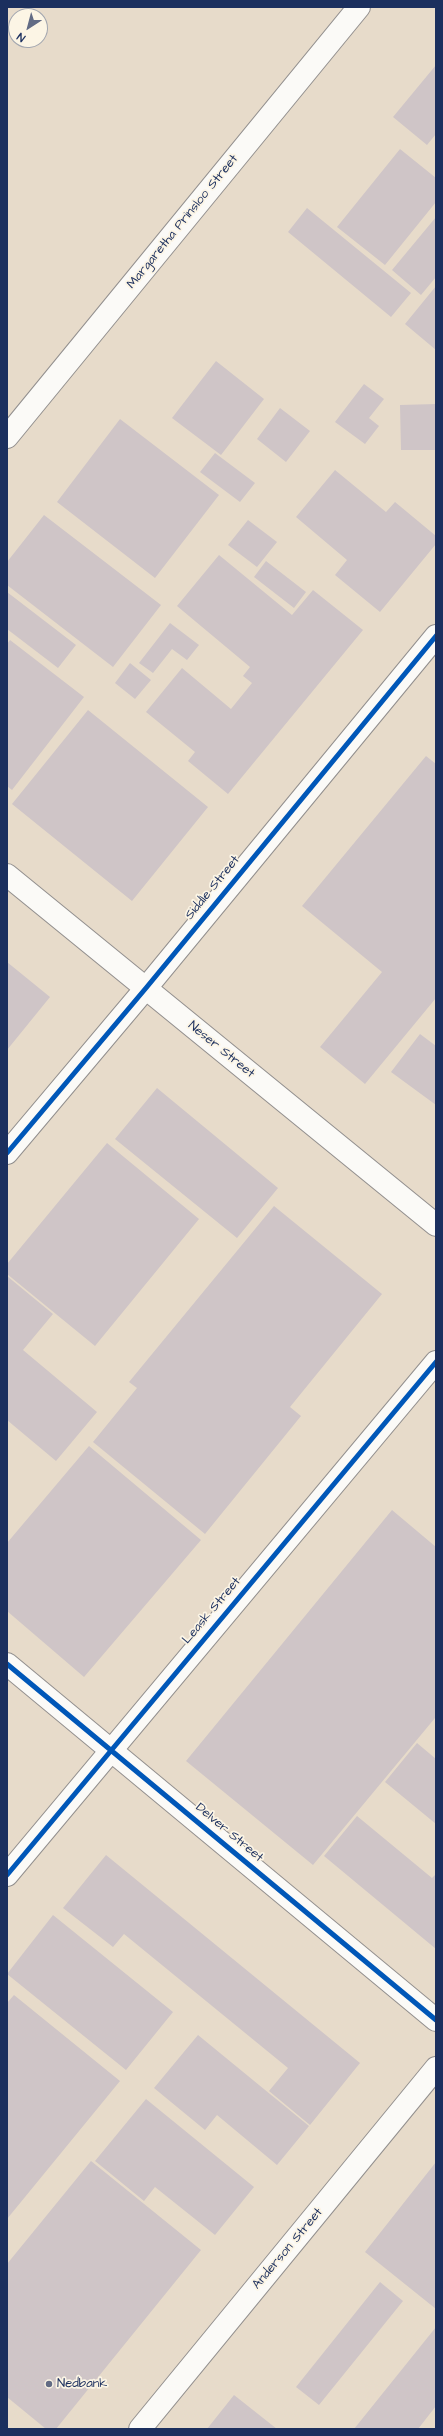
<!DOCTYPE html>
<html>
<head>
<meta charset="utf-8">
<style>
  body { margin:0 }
  #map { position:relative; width:443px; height:2436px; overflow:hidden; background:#e7dbca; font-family:"Architects Daughter",sans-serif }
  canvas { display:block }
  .frame { position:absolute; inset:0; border:8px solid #1b2f5e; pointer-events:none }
  .north { position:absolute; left:8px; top:8px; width:40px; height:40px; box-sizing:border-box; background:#fcf5e5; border:1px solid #a2a6af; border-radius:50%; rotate:216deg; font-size:11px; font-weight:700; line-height:16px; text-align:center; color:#1b2f5e }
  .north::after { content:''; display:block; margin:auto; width:14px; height:18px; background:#626b84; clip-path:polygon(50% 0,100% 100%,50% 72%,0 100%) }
</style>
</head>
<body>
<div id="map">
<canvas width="443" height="2436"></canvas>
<div class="frame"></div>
<div class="north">N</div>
</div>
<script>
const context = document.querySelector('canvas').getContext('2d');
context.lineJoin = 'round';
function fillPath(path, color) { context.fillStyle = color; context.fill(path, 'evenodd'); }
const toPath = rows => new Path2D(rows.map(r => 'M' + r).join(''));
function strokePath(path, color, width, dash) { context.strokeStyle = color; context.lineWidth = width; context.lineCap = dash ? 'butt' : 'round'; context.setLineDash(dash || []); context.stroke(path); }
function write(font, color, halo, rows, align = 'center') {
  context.font = font + ' "Architects Daughter",sans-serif'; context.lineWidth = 3.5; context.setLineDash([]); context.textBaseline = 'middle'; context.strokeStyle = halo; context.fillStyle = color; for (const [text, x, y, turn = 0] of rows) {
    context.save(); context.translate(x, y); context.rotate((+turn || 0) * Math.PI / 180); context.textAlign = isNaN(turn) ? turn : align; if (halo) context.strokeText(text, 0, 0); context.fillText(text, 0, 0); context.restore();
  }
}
fillPath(toPath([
  [436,65,436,134,427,145,393,117],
  [400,149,436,178,436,202,385,265,337,227],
  [307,208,411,293,391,317,288,232],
  [436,217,436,277,421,295,392,270],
  [436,286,436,350,405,324],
  [216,361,264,399,221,455,172,418],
  [364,384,384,399,369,418,379,426,365,444,335,422],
  [436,404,436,450,401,450,400,405],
  [280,408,310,431,286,462,257,439],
  [120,419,219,495,155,578,57,502],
  [215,453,255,483,240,502,200,472],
  [335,470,386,512,395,502,436,536,436,544,380,612,335,575,347,560,296,517],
  [44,515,161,605,113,667,7,585,7,562],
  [248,520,277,542,257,567,228,545],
  [219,555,292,615,313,590,363,630,228,794,188,761,195,752,146,712,182,668,231,709,252,683,243,676,250,667,177,606],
  [266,561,306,592,294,608,254,577],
  [7,592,76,645,58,668,7,629],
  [170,623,199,645,187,660,172,649,153,673,139,663],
  [10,640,84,697,12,790,7,786,7,644],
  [130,663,151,680,135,699,115,683],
  [88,710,208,807,132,901,12,804],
  [426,756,436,764,436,998,365,1084,320,1047,382,972,302,906],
  [7,962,50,997,7,1050],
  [420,1034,436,1046,436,1105,391,1072],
  [157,1088,278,1188,237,1238,115,1139],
  [107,1143,199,1219,95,1346,7,1274,7,1264],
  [274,1206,382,1294,290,1407,301,1416,205,1534,93,1442,137,1388,129,1382],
  [7,1276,53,1314,23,1350,97,1412,56,1461,7,1420],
  [89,1446,201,1540,84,1677,7,1611,7,1543],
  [392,1510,436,1547,436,1719,435,1718,313,1865,186,1761],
  [417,1743,436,1759,436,1824,385,1782],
  [357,1816,432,1878,436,1874,436,1949,324,1856],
  [106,1855,360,2063,310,2125,269,2091,288,2068,124,1934,113,1947,63,1908],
  [53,1915,173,2012,126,2070,7,1974],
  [14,1995,120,2081,7,2219,7,2003],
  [198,2035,309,2126,277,2165,217,2115,205,2130,154,2088],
  [146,2099,254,2187,215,2235,155,2187,144,2201,95,2161],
  [91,2161,201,2250,56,2429,46,2429,7,2397,7,2264],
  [436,2162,436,2309,365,2252],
  [380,2282,403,2301,319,2405,296,2387],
  [436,2327,436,2406,418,2429,354,2429],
  [234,2395,277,2429,207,2429]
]), '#cfc5c7');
const street = toPath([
  [7,875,436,1225],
  [7,1664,436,2020],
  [7,1875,436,1362]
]);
const secondary = toPath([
  [7,437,359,7],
  [7,1153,146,988,436,636]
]);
const primary = toPath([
  [140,2429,436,2068]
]);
strokePath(street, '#928f8e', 24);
strokePath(secondary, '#928f8e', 24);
strokePath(primary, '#928f8e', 24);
strokePath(street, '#fbfaf7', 22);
strokePath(secondary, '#fbfaf7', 22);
strokePath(primary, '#fbfaf7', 22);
strokePath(toPath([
  [7,1153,146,988,436,636],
  [7,1664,436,2020],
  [7,1875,436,1362]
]), '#0057b8', 5);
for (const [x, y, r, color] of [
  [49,2384,4,"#626b84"]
]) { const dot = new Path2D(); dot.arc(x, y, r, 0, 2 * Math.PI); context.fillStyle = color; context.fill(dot); strokePath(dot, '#fcf5e5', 1.5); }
write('13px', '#1b2f5e', '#fcf5e5', [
  ["Margaretha Prinsloo Street",183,222,-51],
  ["Siddle Street",213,888,-51],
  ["Neser Street",221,1050,39],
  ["Leask Street",212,1611,-50],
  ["Delver Street",229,1833,40],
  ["Anderson Street",288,2249,-50]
]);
write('13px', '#1b2f5e', '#fcf5e5', [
  ["Nedbank",57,2384]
], 'left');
</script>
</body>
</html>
